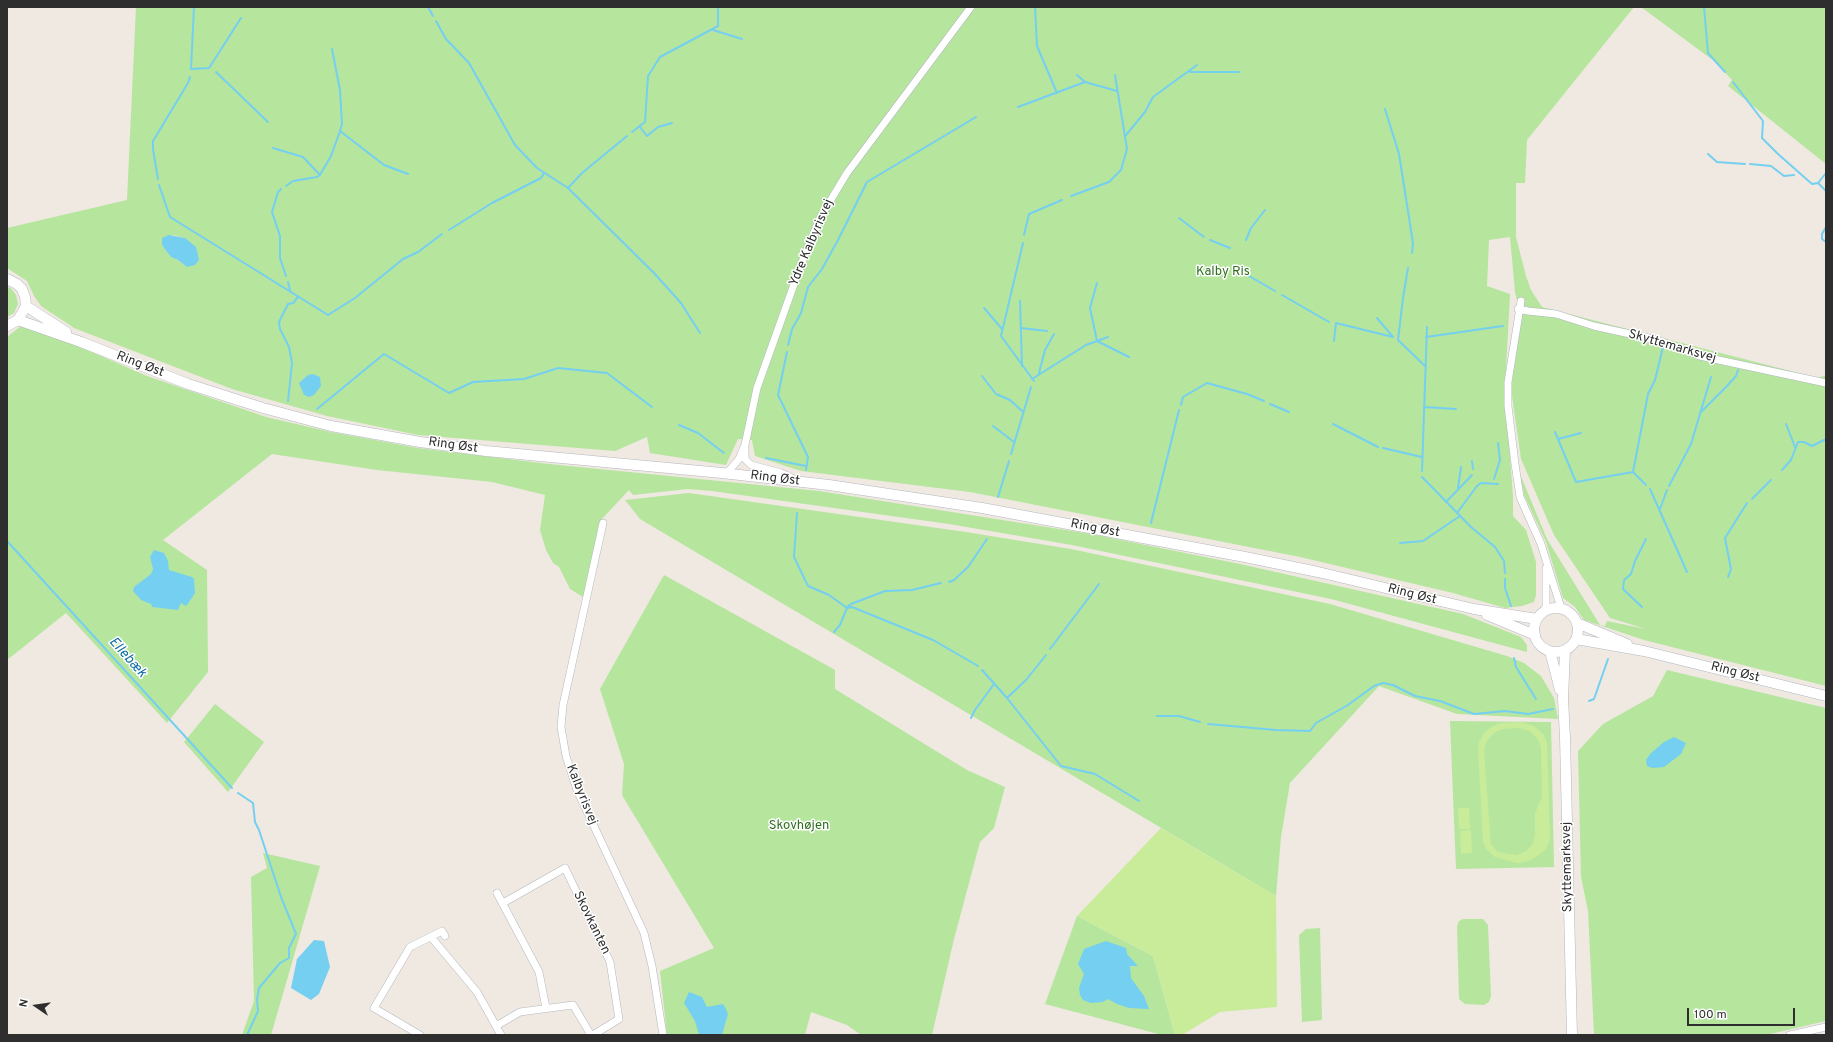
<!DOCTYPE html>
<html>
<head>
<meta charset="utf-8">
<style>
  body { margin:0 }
  #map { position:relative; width:1833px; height:1042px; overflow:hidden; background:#efe9e1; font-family:Overpass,sans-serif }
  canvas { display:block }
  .frame { position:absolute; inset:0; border:8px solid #2e2e2e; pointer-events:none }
  .north { position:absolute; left:16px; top:986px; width:40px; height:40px; -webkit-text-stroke:3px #fff; paint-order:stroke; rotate:283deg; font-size:11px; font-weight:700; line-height:16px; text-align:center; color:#2e2e2e }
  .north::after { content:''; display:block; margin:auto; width:14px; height:18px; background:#2e2e2e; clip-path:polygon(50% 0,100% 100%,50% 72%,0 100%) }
  .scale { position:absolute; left:1687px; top:1008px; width:108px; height:18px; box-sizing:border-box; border:2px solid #2e2e2e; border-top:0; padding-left:5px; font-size:12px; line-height:14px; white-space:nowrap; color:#2e2e2e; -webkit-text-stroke:3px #fff; paint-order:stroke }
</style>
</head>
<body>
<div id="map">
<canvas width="1833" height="1042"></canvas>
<div class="frame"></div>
<div class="north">N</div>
<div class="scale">100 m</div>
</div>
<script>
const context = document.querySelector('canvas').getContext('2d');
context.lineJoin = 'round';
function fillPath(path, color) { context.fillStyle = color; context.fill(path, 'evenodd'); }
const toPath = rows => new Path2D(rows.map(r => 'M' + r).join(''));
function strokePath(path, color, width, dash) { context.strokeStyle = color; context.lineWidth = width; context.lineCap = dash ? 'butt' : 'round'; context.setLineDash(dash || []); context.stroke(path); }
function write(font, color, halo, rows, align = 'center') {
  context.font = font + ' Overpass,sans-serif'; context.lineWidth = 3; context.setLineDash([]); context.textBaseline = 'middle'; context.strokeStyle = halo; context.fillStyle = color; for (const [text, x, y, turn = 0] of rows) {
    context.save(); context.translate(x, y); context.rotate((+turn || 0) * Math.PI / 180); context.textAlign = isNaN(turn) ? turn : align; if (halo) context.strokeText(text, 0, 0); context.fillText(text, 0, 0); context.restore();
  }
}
fillPath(toPath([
  [136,7,1634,7,1527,140,1525,183,1516,183,1516,237,1526,276,1531,290,1542,307,1818,378,1826,375,1826,686,1644,640,1584,620,1575,607,1563,598,1546,542,1524,495,1520,474,1547,539,1600,625,1605,626,1607,621,1646,629,1610,618,1554,535,1521,459,1511,389,1521,318,1515,292,1510,237,1489,240,1487,286,1510,294,1505,389,1513,497,1513,516,1526,530,1536,562,1536,595,1534,602,1522,606,1505,608,1453,593,1300,557,970,492,801,471,755,456,752,440,738,439,726,465,650,453,647,437,615,451,418,435,327,416,232,389,74,328,41,306,34,296,27,281,7,268,7,228,127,200],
  [173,235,185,238,187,267,178,260,171,257,162,245],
  [1641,7,1826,7,1826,164,1728,86,1732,80,1714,61],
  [7,287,11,288,16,295,18,304,14,313,7,317],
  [22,325,78,346,147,376,266,417,331,432,418,448,549,464,819,491,1091,534,1240,564,1463,614,1521,637,1527,645,1527,652,1331,599,1072,545,949,524,712,491,688,489,633,495,629,490,600,521,583,597,570,589,559,567,553,563,546,550,540,530,545,495,492,482,377,470,272,454,163,540,207,570,208,672,167,723,66,613,7,660,7,337],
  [689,493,966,532,1071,549,1330,604,1507,656,1524,663,1541,676,1554,698,1558,719,1457,714,1379,686,1290,783,1281,837,1276,896,640,519,625,500],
  [664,575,835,670,835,689,967,770,1005,787,994,828,980,842,954,939,932,1035,861,1035,847,1025,811,1012,805,1035,667,1035,660,971,714,948,622,795,624,764,600,689],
  [1667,670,1826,708,1826,1021,1766,1035,1594,1035,1588,911,1581,877,1578,751,1603,724,1653,696],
  [215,704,264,742,228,792,184,742],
  [1450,721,1551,722,1554,867,1456,869],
  [263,853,320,866,271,1035,242,1035,254,1001,251,877,267,868],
  [1077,916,1153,956,1175,1035,1162,1035,1045,1004],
  [1463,919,1483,919,1488,925,1491,996,1489,1002,1484,1005,1465,1004,1459,999,1457,926,1459,921],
  [1320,928,1322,1020,1302,1022,1299,935,1306,929]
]), '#b6e59e');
fillPath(toPath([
  [1521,722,1534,726,1543,734,1547,742,1550,840,1546,849,1536,857,1529,861,1517,863,1495,857,1487,850,1483,842,1478,750,1479,742,1484,733,1491,727,1501,723],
  [1519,728,1530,731,1537,738,1541,748,1542,797,1535,813,1535,835,1532,845,1526,851,1517,855,1498,852,1491,844,1484,752,1486,742,1494,733,1502,729],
  [1458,808,1469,808,1470,829,1459,829],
  [1161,828,1276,896,1277,1007,1220,1012,1182,1035,1175,1035,1153,956,1077,916],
  [1471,830,1472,853,1461,854,1460,831]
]), '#c9ec9a');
fillPath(toPath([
  [169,235,185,238,196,247,199,260,195,265,187,267,178,260,171,257,164,248,162,245,162,238],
  [313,374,320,377,321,386,314,395,309,397,304,395,299,383,308,375],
  [154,550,164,553,168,561,169,570,192,577,194,579,195,593,187,605,186,606,181,603,178,610,152,607,151,604,141,600,133,591,134,587,151,574,153,569,150,557],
  [1674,737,1686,743,1681,754,1664,767,1652,768,1647,766,1646,760,1651,753,1664,742],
  [314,940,324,941,330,967,319,994,311,1000,291,988,297,959],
  [1106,941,1126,948,1127,954,1138,966,1130,966,1131,978,1144,996,1149,1009,1129,1008,1117,1004,1108,999,1103,1002,1091,1003,1083,1000,1080,995,1079,988,1084,974,1078,964,1084,949],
  [689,992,702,997,707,1007,723,1004,725,1007,728,1014,722,1035,699,1035,695,1021,684,1003]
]), '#75cff0');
strokePath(toPath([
  [194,7,191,69,209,68,241,18],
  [428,7,433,16],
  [1035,7,1037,46,1057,93],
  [1704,7,1708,53,1725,72],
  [436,21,446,39,469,63,515,145,537,168,568,188,654,273,681,303,700,333],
  [713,30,742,39],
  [216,72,268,122],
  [1190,72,1239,72],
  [1077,75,1085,82],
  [1733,82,1763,121,1762,138,1778,154,1812,184,1818,183,1826,173],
  [1018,107,1085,82,1117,91],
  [1385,109,1399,154,1413,243,1412,253],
  [640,127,647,136,658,127,672,123],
  [340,131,384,165,408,174],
  [632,132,645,122,648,76,660,57,718,26,718,7],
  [1126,135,1145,112,1153,97,1197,65],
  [273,148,303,157,320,175],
  [1708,154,1717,162,1745,164],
  [1750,164,1771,166,1784,176,1794,175],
  [158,179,153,149,153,141,188,83,190,77],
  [1818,183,1826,191],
  [159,185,170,217,328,315,355,298,403,259,418,252,442,234],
  [286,186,293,181,317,177,320,175,331,156,340,131,342,124,340,90,332,49],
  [568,188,582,173,627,136],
  [281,189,278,192,272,212,280,236,280,258,286,276],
  [1071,196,1109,182,1121,170,1127,149,1115,75],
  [1179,218,1204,237],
  [1826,227,1822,234,1822,239,1826,242],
  [449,230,492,203,541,178,544,173],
  [1024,235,1029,214,1062,200],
  [1210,240,1230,248],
  [1246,240,1251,228,1265,210],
  [1023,243,1001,336,1034,381],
  [1408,268,1403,298,1398,340,1426,367],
  [1249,276,1275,291],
  [288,282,290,290],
  [1097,283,1090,308,1097,341,1129,357],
  [1282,295,1329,322],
  [1020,301,1022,366],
  [984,308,1002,329],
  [1377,318,1393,337],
  [1021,328,1047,331],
  [1426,337,1503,326],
  [1334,341,1336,323,1393,337],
  [788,345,792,329,801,313,808,287,822,269,838,240,867,182,976,117],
  [787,352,778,395,808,457,806,470],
  [1039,373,1045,350,1054,334],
  [982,376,996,394,1010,400,1022,411],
  [1032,379,1086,345,1108,337],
  [288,401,292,363,289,347,280,329,279,322,288,304,293,303,298,297],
  [1270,404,1289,412],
  [1181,405,1183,397,1207,383,1247,394,1264,401],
  [1424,407,1456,409],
  [317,409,384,354,449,393,473,382,524,379,558,368,607,373,652,407],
  [1701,412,1726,387,1736,376,1738,370],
  [1333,424,1378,447],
  [1786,424,1795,447],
  [679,425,698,433,724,453],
  [993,426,1014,442],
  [1555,432,1576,482,1633,472],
  [1558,439,1581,433],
  [1383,448,1422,457],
  [1011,454,1031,387],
  [766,458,806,466],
  [1472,461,1473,469],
  [1782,470,1791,460,1798,442,1804,442,1812,446,1826,439],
  [1422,471,1427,327],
  [1422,477,1471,527,1495,547,1504,561,1505,573],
  [1494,479,1500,460,1498,443],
  [1646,485,1633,472,1648,394,1655,380,1663,347],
  [1669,486,1691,444,1711,377],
  [1458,488,1461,467],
  [1650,489,1687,572],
  [998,497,1009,461],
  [1752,499,1771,480],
  [1446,502,1472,475],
  [1660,509,1667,490],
  [797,513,794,557,808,586,829,595,847,608,840,625,834,632],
  [1457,513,1477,486,1481,483,1498,484],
  [1151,523,1179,410],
  [7,541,232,788],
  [1400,543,1423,541,1460,516],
  [1728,577,1731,569,1725,538,1747,503],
  [1505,579,1505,588,1511,606],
  [949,582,954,580,968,567,987,539],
  [847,607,851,604,885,591,912,590,941,583],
  [1642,607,1623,589,1624,580,1631,574,1635,561,1646,539],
  [847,608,852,607,933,640,978,666],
  [1050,649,1099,584],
  [1514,658,1516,667,1536,699],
  [982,670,1007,698,1061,766,1095,774,1139,801],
  [1007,698,1026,680,1046,655],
  [1589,701,1594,699,1608,659],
  [1157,716,1179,716,1200,722],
  [971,718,975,710,994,684],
  [1208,724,1276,730,1310,731,1316,723,1348,705,1374,686,1383,683,1393,685,1415,696,1440,701,1474,714,1505,711,1528,714,1553,709],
  [238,793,253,803,255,822,259,830,281,897,296,934,289,948,289,958,280,963,259,988,257,1000,258,1011,247,1035]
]), '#75cff0', 2);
const street = toPath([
  [1521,301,1508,382,1508,406,1515,464,1520,497,1541,544,1561,608],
  [1518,309,1528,311,1556,314,1594,326,1657,340,1700,356,1826,383],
  [745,449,745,459,751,465,781,473,794,479],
  [727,473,739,459,745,445,757,388,802,262,820,218,847,173,971,7],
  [603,523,563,705,561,727,566,756,577,790,644,933,652,966,663,1035],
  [1546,568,1546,610],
  [497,893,539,972,546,1008],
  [503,903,565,868,610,962,619,1019,593,1035],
  [431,937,477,992,501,1035],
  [496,1026,520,1012,573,1005,591,1035],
  [420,1035,374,1008,410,947,442,931,445,936],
  [1790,1035,1826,1027]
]);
const secondary = toPath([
  [7,279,17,284,22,289,25,297,26,306,18,320,7,326],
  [26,306,66,332],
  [18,320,81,342,188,384,263,408,331,426,420,442,486,451,722,473,829,485,982,508,1245,557,1318,572,1474,609,1537,619],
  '1534 630a22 22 0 1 1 44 0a22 22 0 1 1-44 0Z',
  [1487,615,1535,635],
  [1577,623,1627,644],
  [1576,639,1644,651,1826,696],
  [1565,650,1563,699,1565,737,1572,1035],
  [1550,651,1560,690]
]);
strokePath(street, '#b4b7c1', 8);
strokePath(secondary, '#b4b7c1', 11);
strokePath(street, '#fff', 7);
strokePath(secondary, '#fff', 10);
write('13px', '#2e2e2e', '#fff', [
  ["Ydre Kalbyrisvej",812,243,-67],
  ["Skyttemarksvej",1672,347,16],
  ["Ring Øst",140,365,21],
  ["Ring Øst",453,446,8],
  ["Ring Øst",775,479,7],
  ["Ring Øst",1095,529,11],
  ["Ring Øst",1412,595,14],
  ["Ring Øst",1735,673,14],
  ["Kalbyrisvej",581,795,68],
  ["Skyttemarksvej",1568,867,-91],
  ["Skovkanten",591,923,64]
]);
write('13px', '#2c6e1b', '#fff', [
  ["Kalby Ris",1223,272],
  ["Skovhøjen",799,826]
]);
write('italic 14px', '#0d6fa3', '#fff', [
  ["Ellebæk",127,658,48]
]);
</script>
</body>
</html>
